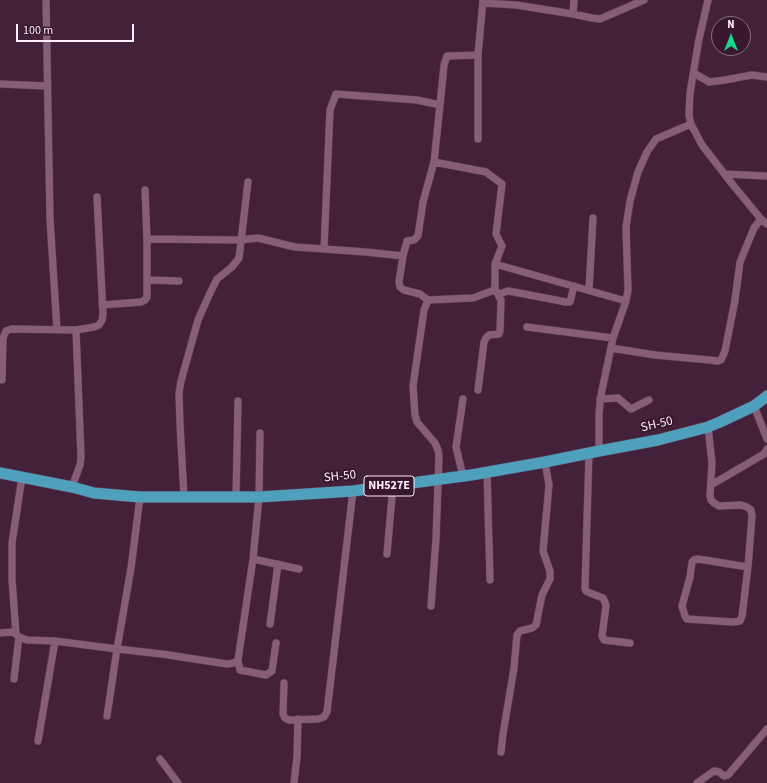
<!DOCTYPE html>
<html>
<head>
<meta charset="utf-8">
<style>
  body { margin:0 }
  #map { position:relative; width:767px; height:783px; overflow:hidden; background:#44213b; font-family:"Source Sans 3",sans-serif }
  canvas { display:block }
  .north { position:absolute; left:711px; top:16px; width:40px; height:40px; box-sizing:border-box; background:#391731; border:1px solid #876d81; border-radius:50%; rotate:0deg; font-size:11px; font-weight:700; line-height:16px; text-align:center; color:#fdeef8 }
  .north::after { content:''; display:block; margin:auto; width:14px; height:18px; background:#17d989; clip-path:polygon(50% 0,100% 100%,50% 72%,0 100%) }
  .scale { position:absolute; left:16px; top:24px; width:118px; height:18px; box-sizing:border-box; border:2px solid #fdeef8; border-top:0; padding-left:5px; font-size:12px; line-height:14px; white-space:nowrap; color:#fdeef8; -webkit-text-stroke:3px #391731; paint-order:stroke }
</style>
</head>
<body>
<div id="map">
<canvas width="767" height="783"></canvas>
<div class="north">N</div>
<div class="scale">100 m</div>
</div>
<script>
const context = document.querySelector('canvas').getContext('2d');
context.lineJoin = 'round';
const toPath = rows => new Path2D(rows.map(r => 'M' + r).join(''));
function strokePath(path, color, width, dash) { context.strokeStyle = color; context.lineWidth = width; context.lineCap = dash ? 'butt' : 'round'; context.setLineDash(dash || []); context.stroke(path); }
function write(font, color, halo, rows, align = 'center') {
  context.font = font + ' "Source Sans 3",sans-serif'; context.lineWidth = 4; context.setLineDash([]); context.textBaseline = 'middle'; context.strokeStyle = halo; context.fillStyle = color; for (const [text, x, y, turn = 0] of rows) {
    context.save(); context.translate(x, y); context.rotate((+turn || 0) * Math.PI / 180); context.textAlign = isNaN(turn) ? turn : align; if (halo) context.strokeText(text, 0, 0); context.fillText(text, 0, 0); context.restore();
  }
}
const minor = toPath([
  [46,0,50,219,57,330],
  [708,0,699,39,690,93,689,115,691,124,702,145,733,185,761,219,767,224],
  [483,3,516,5,573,14,592,18,600,19,644,0],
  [573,14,574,0],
  [694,73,709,82,725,80,752,75,767,77],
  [0,84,47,86],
  [440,105,444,65,447,56,478,55,483,0],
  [478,139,478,55],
  [725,174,767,176],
  [145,190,147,239],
  [403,256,366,252,324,249,330,110,336,94,417,100,440,105,434,162,423,202,418,236,414,240,407,241,403,256,399,282,400,287,404,290,420,294,428,300,424,310,413,386,415,415,417,422,435,443,438,450,439,456,436,539,431,606],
  [495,264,626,301],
  [147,280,179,281],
  [589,290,593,218],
  [499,294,508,291,514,292,566,302,570,302,574,286],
  [428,300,473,298,492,291,495,289,495,264,502,246,496,234,502,184,486,172,434,162],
  [102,305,141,302,145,300,147,297,147,239,240,240,258,238,295,247,324,249],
  [527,327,613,338],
  [611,348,655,355,709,360,718,361,721,360,725,351,735,300,740,262,754,228,761,219],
  [2,380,3,338,6,331,12,329,76,330,94,327,99,325,102,320,103,314,97,197],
  [478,390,484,342,486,338,489,335,499,334,500,331,501,300,495,289],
  [463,399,456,447,463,476],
  [600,399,618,398,631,409,649,400],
  [754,406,767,439],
  [708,427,712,463,710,496,711,500,714,503,719,506,741,505,747,507,751,510,752,516,748,567,698,559,694,560,692,562,690,577,682,606,685,616,687,619,733,622,740,621,742,616,748,567],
  [599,451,599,414,601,395,613,338,626,301,628,290,626,227,630,201,638,172,647,152,656,139,691,124],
  [589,453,585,588,586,591,590,593,603,598,605,602,606,606,602,636,604,640,630,643],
  [487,472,490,580],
  [711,485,764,454,767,449],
  [72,487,80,465,81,457,76,330],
  [184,497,180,424,179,393,181,381,198,320,210,293,217,279,232,267,239,258,248,182],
  [236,497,238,401],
  [387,554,393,485],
  [253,559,299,569],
  [270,624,278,564],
  [0,633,12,632,16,634,19,637,27,640,55,641,38,741],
  [16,634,12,580,12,543,22,477],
  [55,641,117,649,131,568,140,497],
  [238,660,240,670,266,675,272,671,276,643],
  [14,679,19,637],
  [284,683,283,714,285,718,289,720,318,719,324,717,327,712,353,491],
  [107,716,117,649,162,654,227,664,234,663,238,660,253,559,259,497,260,433],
  [501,752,503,734,514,668,517,635,520,631,532,628,536,625,542,595,550,579,550,571,543,551,549,485,545,462],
  [160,759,178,783],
  [294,783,297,757,298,719],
  [697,783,714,771,719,772,724,776,728,775,767,729]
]);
const trunk = toPath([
  [0,473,72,487,94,493,140,497,259,497,353,491,471,475,545,462,599,451,658,440,708,427,720,422,754,406,767,396]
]);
strokePath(minor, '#5c3f55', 8);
strokePath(trunk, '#5c3f55', 12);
strokePath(minor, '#865e7a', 7);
strokePath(trunk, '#4fa0bc', 11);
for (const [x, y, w] of [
  [389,486,50]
]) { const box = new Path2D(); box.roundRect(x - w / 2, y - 10, w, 20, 3); context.fillStyle = '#391731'; context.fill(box); strokePath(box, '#fdeef8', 1); }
write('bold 12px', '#fdeef8', null, [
  ["NH527E",389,486]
]);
write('13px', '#fdeef8', '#391731', [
  ["SH-50",657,425,-13],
  ["SH-50",340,477,-6]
]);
</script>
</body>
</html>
